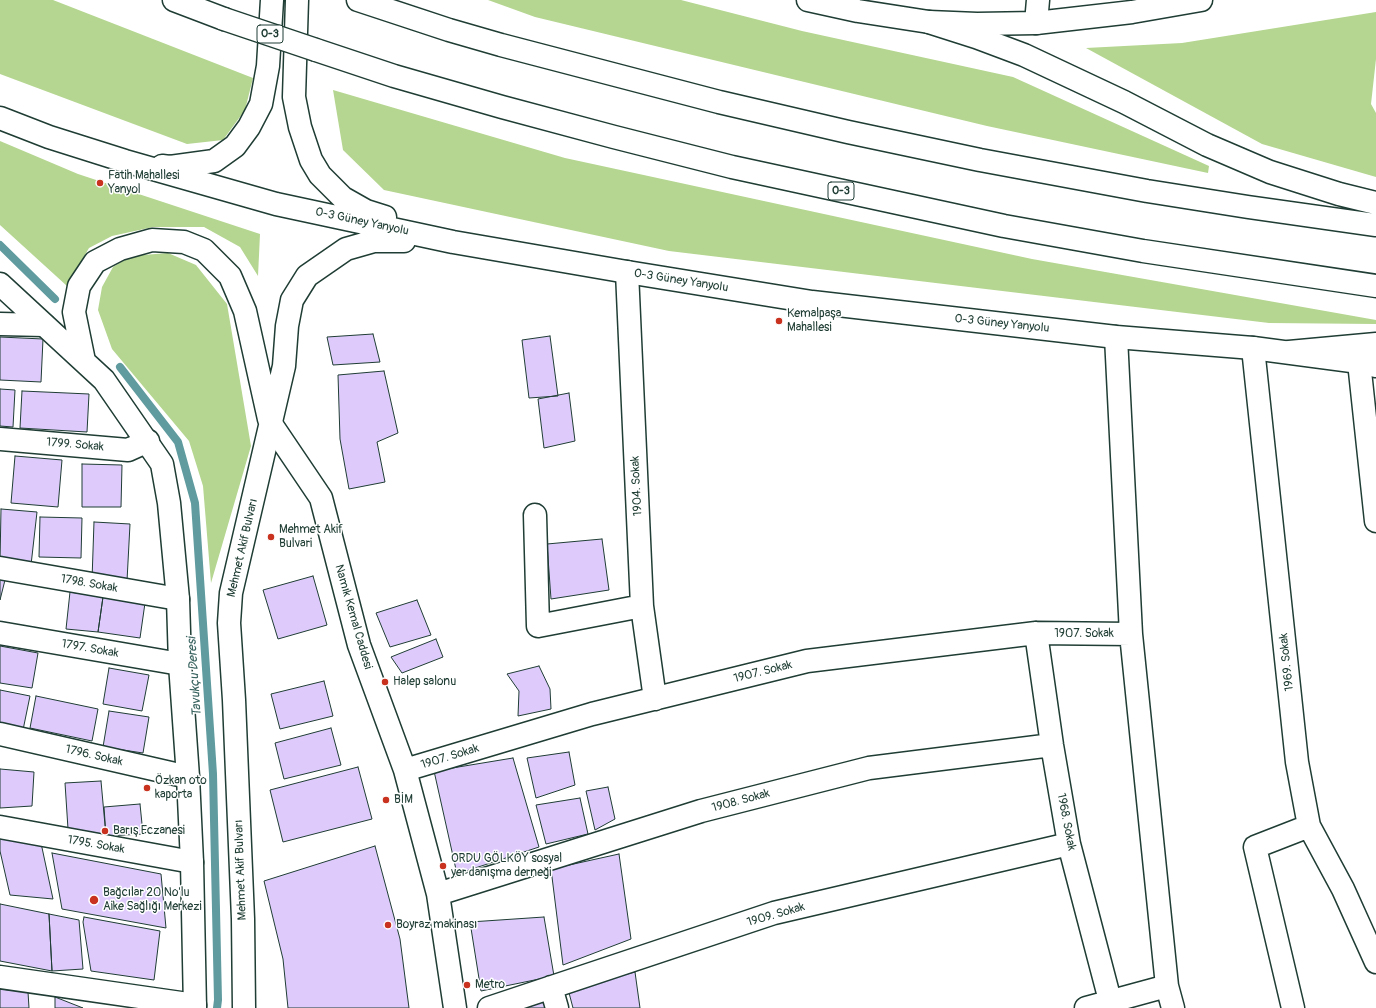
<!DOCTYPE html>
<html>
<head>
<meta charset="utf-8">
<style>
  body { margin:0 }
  canvas { display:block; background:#fff }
</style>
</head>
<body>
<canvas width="1376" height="1008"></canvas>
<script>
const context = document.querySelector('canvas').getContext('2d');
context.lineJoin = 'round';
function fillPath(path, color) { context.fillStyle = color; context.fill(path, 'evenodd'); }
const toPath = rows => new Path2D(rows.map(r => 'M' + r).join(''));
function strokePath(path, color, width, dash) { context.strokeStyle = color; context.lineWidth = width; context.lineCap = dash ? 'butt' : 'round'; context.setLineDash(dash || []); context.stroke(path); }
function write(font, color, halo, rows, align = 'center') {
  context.font = font + ' Pangolin,sans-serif'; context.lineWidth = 3; context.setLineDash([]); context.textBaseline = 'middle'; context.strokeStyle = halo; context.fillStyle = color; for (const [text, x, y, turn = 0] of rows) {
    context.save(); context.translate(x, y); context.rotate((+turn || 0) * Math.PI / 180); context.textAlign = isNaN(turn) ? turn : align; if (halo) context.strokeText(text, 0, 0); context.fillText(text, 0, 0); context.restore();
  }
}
fillPath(toPath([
  [0,0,53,0,253,78,245,110,223,140,187,144,0,74],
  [488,0,681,0,802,31,1013,77,1209,166,1208,173,987,126,763,72,535,17],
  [1376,12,1376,59,1371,104,1376,113,1376,177,1262,144,1086,48,1182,43],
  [333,90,565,158,1032,259,1376,320,1376,324,1269,323,669,251,384,190,343,150],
  [0,141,78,174,260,234,258,276,240,247,204,227,153,227,112,236,89,248,67,286,0,225],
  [168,253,196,265,227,304,251,446,211,583,203,486,189,441,112,349,98,310,102,287,113,267,131,256]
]), '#b5d690');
strokePath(toPath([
  [0,245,55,299],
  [120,367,178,442,195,503,213,774,218,1000,217,1008]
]), '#5f9b9f', 8);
const building = toPath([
  [373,334,380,362,333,365,327,337,373,334],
  [550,336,558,396,529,398,522,340,550,336],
  [0,337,43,339,41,382,0,380,0,337],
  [384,371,398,433,377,442,385,482,349,489,340,439,338,375,384,371],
  [0,389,15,390,13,427,0,426,0,389],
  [22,391,89,394,87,432,20,428,22,391],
  [569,393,575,441,544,448,538,399,569,393],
  [15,456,62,460,58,507,11,503,15,456],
  [82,464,122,465,121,507,82,507,82,464],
  [1,509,37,512,31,565,0,562,1,509],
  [40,517,82,518,81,558,39,557,40,517],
  [94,522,130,524,127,581,92,580,94,522],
  [602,539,609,590,551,599,547,544,602,539],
  [0,575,6,576,0,600,0,575],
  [313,576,327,625,278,639,263,590,313,576],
  [70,592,103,597,98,632,66,629,70,592],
  [103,597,145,603,140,638,98,632,103,597],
  [417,600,431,635,390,647,376,613,417,600],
  [436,639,443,657,402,673,391,657,436,639],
  [0,646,38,653,32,688,0,683,0,646],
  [539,666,550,689,551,709,518,716,519,691,507,674,539,666],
  [109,668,149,675,142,711,103,704,109,668],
  [324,681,333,716,280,729,271,694,324,681],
  [0,690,30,696,23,730,0,726,0,690],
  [36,696,98,709,92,741,30,728,36,696],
  [109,711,149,717,143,753,103,747,109,711],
  [331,728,341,765,284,779,275,743,331,728],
  [569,752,575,785,536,798,527,758,569,752],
  [513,758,539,847,457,874,434,771,513,758],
  [358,767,372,819,283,842,270,790,358,767],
  [0,769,34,772,32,806,0,808,0,769],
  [101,781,106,836,68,829,65,783,101,781],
  [608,787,615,819,595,830,586,791,608,787],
  [580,798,588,834,546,844,536,805,580,798],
  [140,804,143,834,106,836,104,807,140,804],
  [0,838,41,843,53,899,10,895,0,851,0,838],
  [375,846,400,939,409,1008,288,1008,283,959,264,881,375,846],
  [52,853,161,874,166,928,62,909,52,853],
  [619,854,631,939,563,965,551,869,619,854],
  [0,904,49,914,52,971,0,961,0,904],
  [49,914,79,920,83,969,52,971,49,914],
  [84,917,160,931,154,980,91,971,83,922,84,917],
  [544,917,554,976,481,991,470,922,544,917],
  [635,972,640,1008,573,1008,568,989,635,972],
  [0,989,28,992,29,1008,0,1008,0,989],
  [55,997,83,1008,55,1008,55,997],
  [544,1001,546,1008,521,1008,544,1001]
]);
fillPath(building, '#decbfc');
strokePath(building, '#1f3d34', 1);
const minor = toPath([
  [1036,23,1038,0],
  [627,272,642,606,655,699],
  [0,324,44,325],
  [1116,337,1131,634,1167,986,1173,1008],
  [1253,348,1297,762,1309,826,1343,889,1376,962],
  [1359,362,1376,521],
  [271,424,321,498,359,645,405,770,438,894,455,1008],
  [0,439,128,450,148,441],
  [535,515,538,626,642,606],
  [0,568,178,599],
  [0,633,180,664],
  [1036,633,1052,745,1069,844,1112,1008],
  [0,734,188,777],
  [405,770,592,714,807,661,1036,633,1131,634],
  [0,827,192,862],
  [438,894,701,811,869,768,1052,745],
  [0,977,195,1005],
  [551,987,557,1008],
  [489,1008,774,913,1069,844],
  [1086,1008,1167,986],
  [1293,1008,1255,847,1309,826]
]);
const major = toPath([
  [297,0,294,97,300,127,311,160,320,175,343,198,366,211,385,217],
  [808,0,858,11,929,22,977,24,1036,23,1132,12,1201,0],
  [0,118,49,137,125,161,276,204,453,242,627,272,812,302,1116,337,1253,348,1359,362,1376,366],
  [162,166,170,167,214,161,235,146,249,127,261,104,268,66,272,0],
  [0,284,104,380,162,464,169,503,178,599,180,664,188,777,192,862,195,1008],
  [84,361,74,312,79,286,95,262,120,249,152,240,184,242,204,250,230,276,245,311,269,419],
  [244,1008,243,919,234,700,229,623,231,593,284,366,287,326,292,300,307,276,346,249,374,241,404,241]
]);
const highway = toPath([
  [174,0,224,19],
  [358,0,449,30,501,45,719,102,848,132,980,160,1147,191,1248,207,1376,225],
  [929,22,976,37,1024,55,1124,102,1207,145,1270,172,1339,194,1376,203],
  [316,50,394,76,502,107,614,137,732,167,1004,226,1143,251,1376,286],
  [1289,352,1376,344]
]);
strokePath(minor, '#1f3d34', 25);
strokePath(major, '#1f3d34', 25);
strokePath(highway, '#1f3d34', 25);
strokePath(minor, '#fff', 22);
strokePath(major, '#fff', 22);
strokePath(highway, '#fff', 22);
const highwayBridge = toPath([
  [224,19,316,50]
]);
strokePath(highwayBridge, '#1f3d34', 25, []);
strokePath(highwayBridge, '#fff', 22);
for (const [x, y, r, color] of [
  [100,183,4,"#c8321e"],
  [779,321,4,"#c8321e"],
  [271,537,4,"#c8321e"],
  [385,682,4,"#c8321e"],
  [147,788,4,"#c8321e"],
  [386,800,4,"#c8321e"],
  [105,831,4,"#c8321e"],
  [443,866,4,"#c8321e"],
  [94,900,5,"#c8321e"],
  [388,925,4,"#c8321e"],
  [467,985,4,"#c8321e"]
]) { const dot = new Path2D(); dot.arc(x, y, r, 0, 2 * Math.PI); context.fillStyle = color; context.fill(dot); strokePath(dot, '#fff', 1.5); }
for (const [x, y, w] of [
  [270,34,26],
  [841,191,26]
]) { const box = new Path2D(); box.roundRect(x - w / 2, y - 9, w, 18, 3); context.fillStyle = '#fff'; context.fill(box); strokePath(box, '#1f3d34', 1); }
write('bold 11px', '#1f3d34', null, [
  ["O-3",270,34],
  ["O-3",841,191]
]);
write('12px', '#1f3d34', '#fff', [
  ["Fatih Mahallesi",108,176],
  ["Yanyol",108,190],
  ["Kemalpaşa",787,314],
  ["Mahallesi",787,328],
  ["Mehmet Akif",279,530],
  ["Bulvari",279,544],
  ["Halep salonu",393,682],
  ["Özkan oto",155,781],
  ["kaporta",155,795],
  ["BİM",394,800],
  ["Barış Eczanesi",113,831],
  ["ORDU GÖLKÖY sosyal",451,859],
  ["yer danışma derneği",451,873],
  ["Bağcılar 20 No'lu",103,893],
  ["Aike Sağlığı Merkezi",103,907],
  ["Boyraz makinası",396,925],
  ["Metro",475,985]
], 'left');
write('12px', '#1f3d34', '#fff', [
  ["O-3 Güney Yanyolu",362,222,12],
  ["O-3 Güney Yanyolu",681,281,9],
  ["O-3 Güney Yanyolu",1002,324,6],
  ["1799. Sokak",75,445,5],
  ["1904. Sokak",637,486,-93],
  ["Mehmet Akif Bulvarı",243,548,-77],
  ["1798. Sokak",89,584,10],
  ["Namık Kemal Caddesi",353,617,74],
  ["1907. Sokak",1084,634],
  ["1797. Sokak",90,649,10],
  ["1969. Sokak",1287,662,-96],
  ["1907. Sokak",763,672,-14],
  ["1796. Sokak",94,756,13],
  ["1907. Sokak",450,757,-17],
  ["1908. Sokak",741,801,-15],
  ["1968. Sokak",1066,822,79],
  ["1795. Sokak",96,845,10],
  ["Mehmet Akif Bulvarı",241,870,-92],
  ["1909. Sokak",776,915,-16]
]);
write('italic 13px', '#3a6460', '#fff', [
  ["Tavukçu Deresi",195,677,-94]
]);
</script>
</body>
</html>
